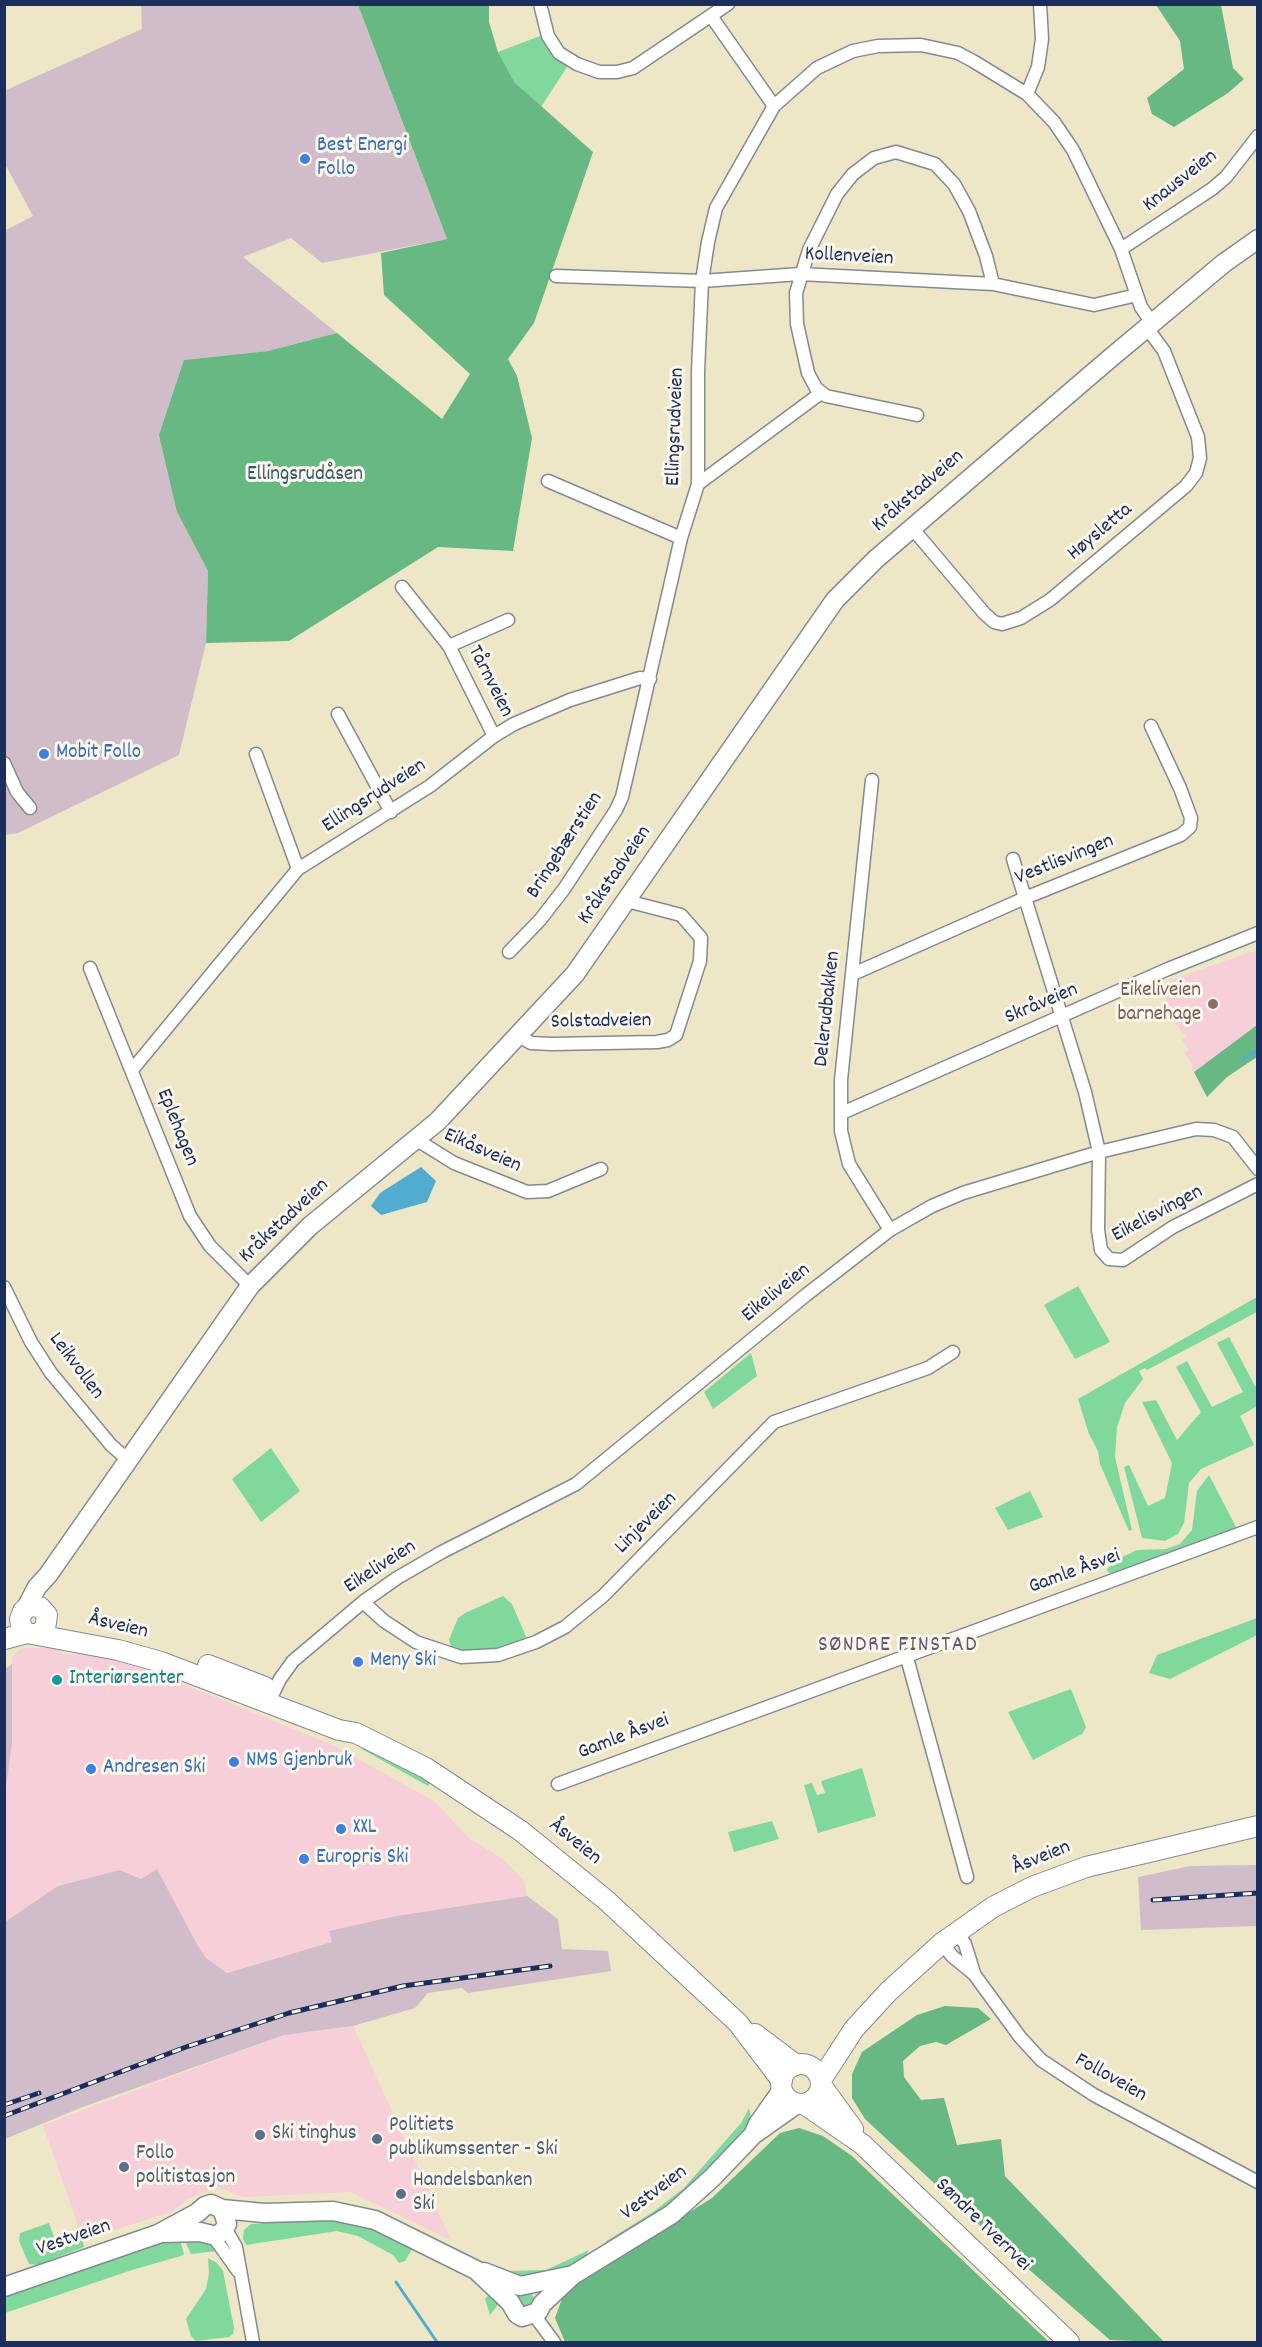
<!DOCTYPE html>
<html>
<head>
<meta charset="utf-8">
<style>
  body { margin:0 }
  #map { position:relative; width:1262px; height:2347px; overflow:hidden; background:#ede6c7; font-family:Dekko,sans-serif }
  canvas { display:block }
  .frame { position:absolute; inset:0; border:6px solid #1b2f5e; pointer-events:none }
</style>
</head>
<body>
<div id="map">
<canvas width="1262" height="2347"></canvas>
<div class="frame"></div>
</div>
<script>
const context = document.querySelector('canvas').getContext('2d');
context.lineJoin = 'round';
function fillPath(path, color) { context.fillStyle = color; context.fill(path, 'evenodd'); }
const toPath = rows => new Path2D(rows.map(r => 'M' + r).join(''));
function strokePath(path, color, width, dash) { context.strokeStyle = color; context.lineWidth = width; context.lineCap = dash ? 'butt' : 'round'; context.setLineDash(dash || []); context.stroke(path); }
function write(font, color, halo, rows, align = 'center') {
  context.font = font + ' Dekko,sans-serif'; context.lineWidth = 6; context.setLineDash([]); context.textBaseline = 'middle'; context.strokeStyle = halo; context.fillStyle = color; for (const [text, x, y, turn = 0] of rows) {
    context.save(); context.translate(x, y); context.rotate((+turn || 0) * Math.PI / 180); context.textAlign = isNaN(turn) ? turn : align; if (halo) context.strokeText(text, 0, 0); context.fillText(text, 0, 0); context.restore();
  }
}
fillPath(toPath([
  [1257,950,1257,1025,1194,1072,1191,1068,1193,1065,1185,1053,1189,1050,1182,1040,1186,1037,1176,1024,1159,984],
  [31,1648,61,1648,62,1654,106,1655,127,1661,337,1747,435,1802,469,1838,504,1860,525,1882,527,1896,396,1916,330,1931,333,1942,227,1973,206,1958,197,1944,157,1870,141,1879,120,1870,25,1910,5,1922,4,1795,12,1743,12,1658,20,1649],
  [353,2026,451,2240,351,2192,244,2197,218,2187,187,2200,171,2212,92,2237,84,2242,43,2125,284,2035]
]), '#f6cfd8');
fillPath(toPath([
  [141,5,358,5,447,239,322,263,291,238,243,257,337,333,268,351,184,360,177,512,208,571,206,643,179,755,18,833,5,835,4,231,33,216,5,164,4,91,142,29],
  [12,1664,12,1743,5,1795,5,1669],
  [1257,1865,1257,1926,1141,1930,1138,1877,1190,1866],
  [157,1869,197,1944,206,1958,227,1973,332,1942,329,1931,396,1916,527,1896,558,1919,562,1949,608,1951,611,1971,468,1993,462,1988,428,1993,415,2008,353,2026,284,2035,80,2108,5,2139,5,1922,58,1886,120,1870,141,1879]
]), '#d1bdca');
fillPath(toPath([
  [540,36,549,50,567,67,541,107,515,83,498,52],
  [1078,1286,1110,1342,1075,1359,1044,1305],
  [1257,1297,1257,1312,1147,1370,1145,1368,1139,1371,1143,1379,1125,1403,1117,1427,1115,1457,1132,1530,1129,1531,1100,1464,1098,1451,1089,1434,1078,1399],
  [1229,1337,1255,1386,1257,1386,1257,1406,1240,1416,1254,1445,1201,1469,1189,1483,1184,1523,1178,1534,1165,1541,1142,1538,1124,1467,1129,1465,1148,1506,1165,1498,1172,1463,1142,1402,1156,1400,1177,1440,1201,1412,1176,1367,1187,1361,1212,1407,1243,1392,1217,1343],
  [751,1353,757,1376,713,1409,704,1392],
  [271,1448,300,1491,261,1522,232,1479],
  [1209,1475,1237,1529,1113,1574,1108,1572,1107,1569,1116,1560,1137,1550,1166,1549,1180,1544,1192,1530,1197,1491],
  [1030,1491,1043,1517,1008,1530,995,1508],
  [503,1596,512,1604,527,1639,523,1643,488,1652,453,1651,449,1640,458,1618,465,1613],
  [1257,1618,1257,1635,1170,1679,1149,1673,1157,1655],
  [1071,1689,1086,1727,1082,1734,1033,1760,1008,1712],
  [360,1748,387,1753,431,1782,428,1786],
  [862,1768,876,1816,818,1833,804,1785,812,1783,817,1795,825,1793,821,1781],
  [772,1821,779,1839,734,1852,728,1832],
  [749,2108,752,2122,737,2142,670,2208,611,2244,605,2242,653,2212,684,2188,741,2123],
  [328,2219,379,2229,415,2244,405,2261,399,2263,393,2255,358,2236,337,2231,246,2245,243,2239,244,2230,251,2224],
  [49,2223,58,2249,76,2243,72,2231,82,2238,84,2247,37,2265,29,2264,19,2241,20,2233],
  [193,2238,215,2247,218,2251,191,2254,185,2241],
  [172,2239,180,2240,184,2254,181,2256,132,2270,5,2313,4,2295],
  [589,2250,582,2262,551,2275,516,2277,505,2271,546,2270],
  [208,2258,217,2263,223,2271,234,2328,233,2334,229,2337,196,2341,191,2336,186,2319,206,2289,209,2273],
  [492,2291,501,2301,490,2315,485,2299],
  '518 2300a8 8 0 1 1 16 0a8 8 0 1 1-16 0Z'
]), '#80d89d');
fillPath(toPath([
  [358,5,489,5,489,22,498,52,515,83,593,152,534,323,508,359,517,376,532,438,513,551,438,547,289,641,206,643,208,571,177,512,159,435,184,360,268,351,337,333,442,419,470,374,384,295,381,253,447,239],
  [1156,5,1221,5,1233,68,1244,79,1228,93,1174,127,1152,114,1147,98,1184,69,1180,41],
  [1257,1025,1257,1057,1227,1077,1207,1097,1194,1072],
  [945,2006,978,2008,991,2019,946,2045,936,2042,920,2046,903,2061,904,2077,921,2100,944,2098,957,2145,1001,2139,1005,2176,1164,2342,1110,2340,1002,2246,865,2119,852,2098,852,2074,862,2052,917,2015],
  [799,2128,823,2136,852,2156,1049,2342,565,2342,555,2318,563,2296,581,2280,712,2198,780,2133]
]), '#68b884');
fillPath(toPath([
  [421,1167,436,1181,427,1202,381,1215,371,1206,380,1193]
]), '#51accf');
strokePath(toPath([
  [1243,1060,1258,1049],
  [396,2282,437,2342]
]), '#51accf', 3);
const street = toPath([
  [540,4,548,36,559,53,577,64,599,72,617,72,633,68,728,4],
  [711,16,774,106],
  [1027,94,1038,67,1042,39,1040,4],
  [1121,249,1212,189,1226,177,1258,136],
  [556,276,702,281,800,274,993,284,1094,305,1137,295],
  [917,415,826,396,816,388,808,373,797,324,796,293,809,250,837,194,853,174,874,158,896,152,935,164,954,184,969,211,986,256,993,284],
  [548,481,681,538],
  [698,484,821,393],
  [912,528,984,613,994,622,1002,624,1021,618,1050,600,1186,486,1196,473,1200,458,1198,437,1164,351,1147,328],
  [402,587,449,646,494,736],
  [449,646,508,620],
  [338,714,391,812],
  [256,754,298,869],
  [4,763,17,792,30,808],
  [872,780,841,1080,841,1131,849,1164,890,1230],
  [509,952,540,920,564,889,616,810,622,797,681,538,698,484,698,372,702,281,708,242,716,208,774,106,817,68,853,51,878,46,921,45,958,53,973,61,1027,94,1054,122,1073,150,1121,249,1141,307,1152,323],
  [90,968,190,1216,210,1246,250,1286],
  [853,974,1025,898,1181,835,1190,827,1191,818,1180,788,1151,726],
  [519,1036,531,1043,552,1044,657,1042,668,1040,676,1035,700,961,701,938,681,915,627,901],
  [132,1070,298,869,430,786,494,736,514,724,570,700,640,678,650,679],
  [842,1113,1168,969,1258,933],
  [417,1140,454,1163,527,1192,548,1191,601,1169],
  [1258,1169,1233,1137,1214,1130,1196,1129,1099,1152,1098,1230,1101,1250,1109,1259,1123,1260,1173,1227,1258,1184],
  [4,1287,31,1342,51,1373,111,1445,128,1460],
  [363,1602,384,1621,416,1642,461,1657,498,1655,536,1642,565,1627,603,1596,774,1422,928,1368,953,1352],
  [907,1658,967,1877],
  [269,1702,280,1679,293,1661,363,1602,397,1578,442,1552,576,1484,806,1295,890,1230,932,1206,963,1193,1099,1152,1085,1092,1013,859],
  [558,1784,1258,1527],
  [957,1932,965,1944,974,1973],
  [942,1943,952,1956,974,1974,1020,2037,1041,2060,1094,2095,1258,2182],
  [225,2228,236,2247,253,2342],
  [213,2236,238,2271],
  [534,2315,554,2342]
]);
const secondary = toPath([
  [26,1608,37,1587,48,1575,250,1286,310,1226,438,1121,575,974,835,600,876,559,1107,361,1224,263,1258,239],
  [754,2133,758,2124,782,2090],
  [162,2233,200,2232,216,2236,223,2231,227,2224,222,2209],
  [484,2272,520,2286,573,2275,672,2214,712,2178,753,2135,797,2104],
  [4,2287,158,2234,197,2213,205,2206,211,2204,222,2209,264,2213,333,2211,375,2220,476,2270,510,2302,517,2314,522,2317,538,2312,542,2304,573,2275]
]);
const primary = toPath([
  [37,1634,45,1629,47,1615,40,1607,29,1606,23,1611,20,1619,21,1627,27,1633,118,1650,161,1662,339,1730,356,1733,426,1768,521,1831,606,1900,738,2023,782,2081],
  [4,1639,27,1633],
  [208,1665,265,1687],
  [755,2034,796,2065],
  '781 2084a20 20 0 1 1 40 0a20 20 0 1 1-40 0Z',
  [821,2080,854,2029,888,1992,942,1943,993,1907,1032,1887,1086,1867,1258,1826],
  [821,2085,853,2129],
  [804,2104,862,2144,1069,2342]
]);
strokePath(street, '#848a92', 15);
strokePath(secondary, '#848a92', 21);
strokePath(primary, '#848a92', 22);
strokePath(street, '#fff', 12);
strokePath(secondary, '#fff', 18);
strokePath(primary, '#fff', 20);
const rail = toPath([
  [1153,1900,1258,1893],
  [4,2105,39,2093],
  [4,2116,186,2047,289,2013,403,1986,550,1966]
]);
strokePath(rail, '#1b2f5e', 5);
strokePath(rail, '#fbf7ec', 3, [9]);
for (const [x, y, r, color] of [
  [305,159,6,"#3f7fe0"],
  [44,754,6,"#3f7fe0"],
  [1213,1004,6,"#8d6e63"],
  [358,1662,6,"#3f7fe0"],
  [57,1680,6,"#0f9aa8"],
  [234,1762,6,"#3f7fe0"],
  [91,1769,6,"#3f7fe0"],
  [341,1829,6,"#3f7fe0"],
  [304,1859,6,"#3f7fe0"],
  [260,2135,6,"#5c6f8a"],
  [377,2139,6,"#5c6f8a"],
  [124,2167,6,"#5c6f8a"],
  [401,2194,6,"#5c6f8a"]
]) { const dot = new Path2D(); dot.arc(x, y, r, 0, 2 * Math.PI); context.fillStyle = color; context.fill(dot); strokePath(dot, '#fbf7ec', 2); }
write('21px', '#366cbe', '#fbf7ec', [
  ["Best Energi",317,147],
  ["Follo",317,171],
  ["Mobit Follo",56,754],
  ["Meny Ski",370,1662],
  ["NMS Gjenbruk",246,1762],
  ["Andresen Ski",103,1769],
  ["XXL",353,1829],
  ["Europris Ski",316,1859]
], 'left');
write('21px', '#1b2f5e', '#fbf7ec', [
  ["Knausveien",1181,182,-38],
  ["Kollenveien",849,258,3],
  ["Ellingsrudveien",677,427,-88],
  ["Kråkstadveien",919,492,-41],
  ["Høysletta",1101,533,-40],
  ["Tårnveien",489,682,63],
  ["Ellingsrudveien",375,797,-33],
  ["Bringebærstien",566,846,-57],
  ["Vestlisvingen",1065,861,-22],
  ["Kråkstadveien",616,876,-56],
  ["Skråveien",1042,1005,-23],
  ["Delerudbakken",829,1009,-84],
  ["Solstadveien",601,1023,-1],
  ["Eplehagen",176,1128,68],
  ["Eikåsveien",482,1152,24],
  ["Eikelisvingen",1158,1215,-28],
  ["Kråkstadveien",285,1222,-43],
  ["Eikeliveien",777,1294,-39],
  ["Leikvollen",75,1367,53],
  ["Linjeveien",647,1524,-45],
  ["Eikeliveien",381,1568,-33],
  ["Gamle Åsvei",1075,1573,-20],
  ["Åsveien",118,1627,13],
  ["Gamle Åsvei",624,1738,-21],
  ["Åsveien",574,1843,39],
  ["Åsveien",1042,1859,-22],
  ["Folloveien",1110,2079,29],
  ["Vestveien",655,2194,-37],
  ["Søndre Tverrvei",982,2226,44],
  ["Vestveien",74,2239,-19]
]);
write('21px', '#34596e', '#fbf7ec', [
  ["Ellingsrudåsen",305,476]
]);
write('21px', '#785e54', '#fbf7ec', [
  ["Eikeliveien",1201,992],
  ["barnehage",1201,1016]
], 'right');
write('21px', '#0d838f', '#fbf7ec', [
  ["Interiørsenter",69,1680]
], 'left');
write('21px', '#4e5e75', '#fbf7ec', [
  ["Politiets",389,2127],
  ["publikumssenter - Ski",389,2151],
  ["Ski tinghus",272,2135],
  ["Follo",136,2155],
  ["politistasjon",136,2179],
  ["Handelsbanken",413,2182],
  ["Ski",413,2206]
], 'left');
context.letterSpacing = '1.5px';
write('22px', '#645875', '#fbf7ec', [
  ["SØNDRE FINSTAD",898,1647]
]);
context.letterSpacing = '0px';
</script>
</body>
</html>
